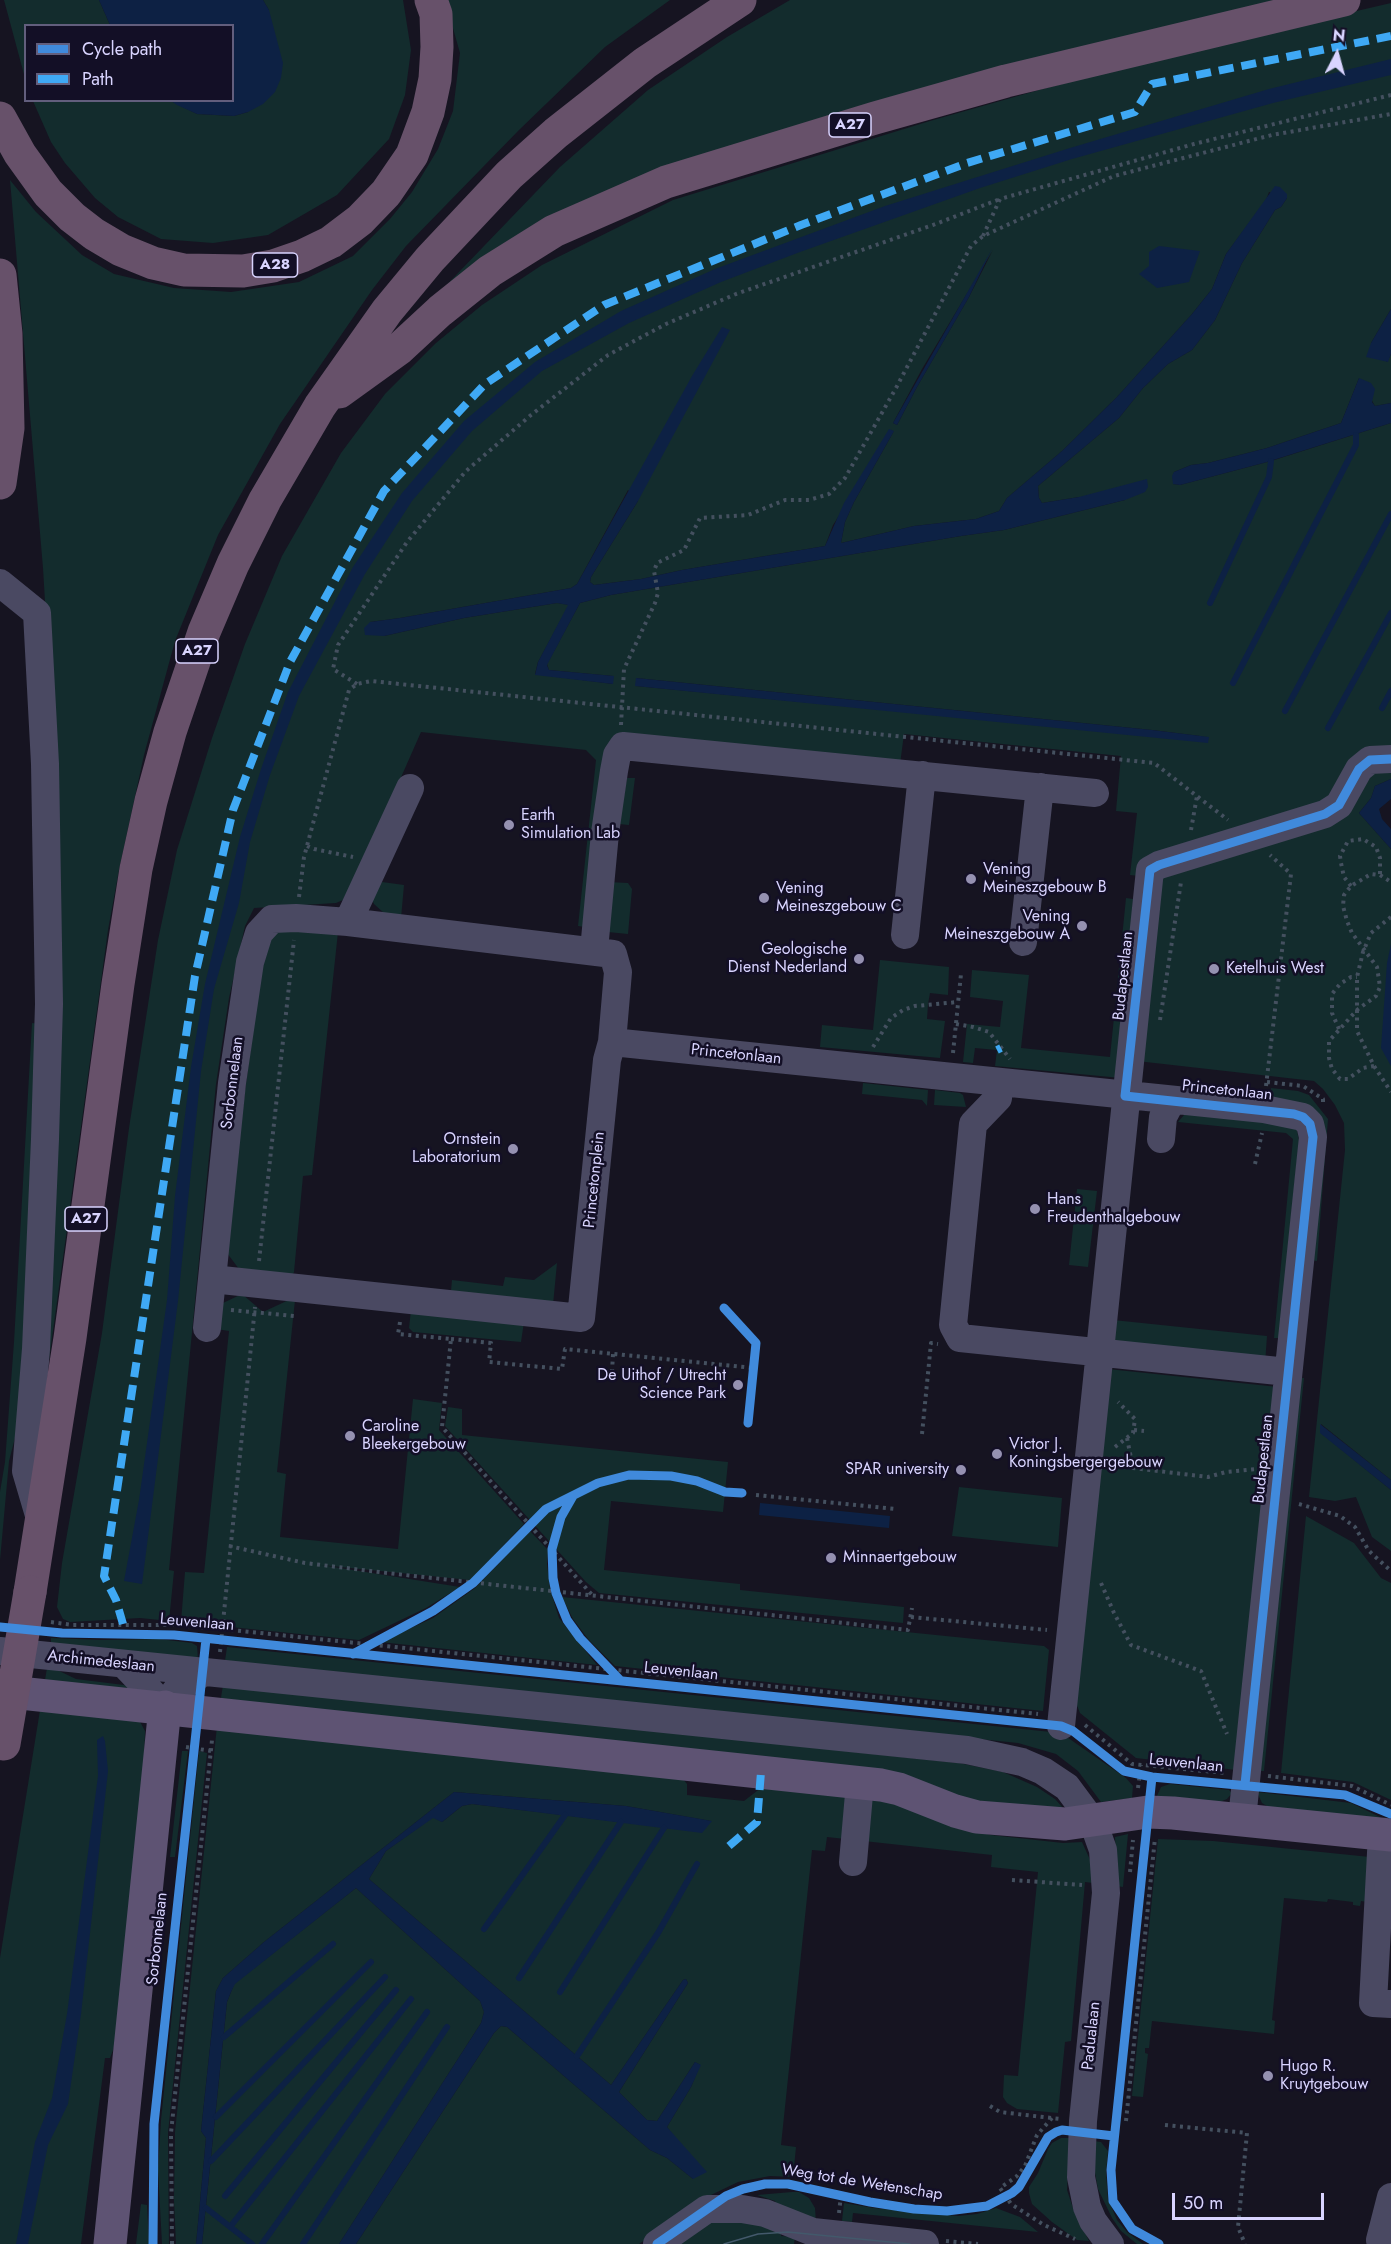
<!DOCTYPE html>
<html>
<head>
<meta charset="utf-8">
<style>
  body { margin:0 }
  #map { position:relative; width:1391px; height:2244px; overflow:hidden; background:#161421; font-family:Jost,sans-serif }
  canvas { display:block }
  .legend { position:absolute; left:24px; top:24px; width:210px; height:78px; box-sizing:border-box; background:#130f26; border:2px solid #625e7d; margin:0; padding:8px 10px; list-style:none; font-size:18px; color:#d9d4ff }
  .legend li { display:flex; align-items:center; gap:12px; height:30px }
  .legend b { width:30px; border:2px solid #625e7d }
  .north { position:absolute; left:1307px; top:24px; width:60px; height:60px; -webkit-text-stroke:4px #130f26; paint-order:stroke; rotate:6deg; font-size:16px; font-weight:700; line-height:24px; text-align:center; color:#d9d4ff }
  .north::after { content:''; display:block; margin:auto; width:21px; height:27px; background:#d9d4ff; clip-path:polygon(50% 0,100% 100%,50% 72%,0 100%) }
  .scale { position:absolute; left:1172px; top:2193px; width:152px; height:27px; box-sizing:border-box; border:3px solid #d9d4ff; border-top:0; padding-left:8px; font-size:18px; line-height:21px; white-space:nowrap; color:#d9d4ff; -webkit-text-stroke:4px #130f26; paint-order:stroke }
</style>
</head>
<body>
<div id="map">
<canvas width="1391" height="2244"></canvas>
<ul class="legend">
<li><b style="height:8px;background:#408adc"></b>Cycle path</li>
<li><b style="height:8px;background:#3fa9f5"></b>Path</li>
</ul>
<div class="north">N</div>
<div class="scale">50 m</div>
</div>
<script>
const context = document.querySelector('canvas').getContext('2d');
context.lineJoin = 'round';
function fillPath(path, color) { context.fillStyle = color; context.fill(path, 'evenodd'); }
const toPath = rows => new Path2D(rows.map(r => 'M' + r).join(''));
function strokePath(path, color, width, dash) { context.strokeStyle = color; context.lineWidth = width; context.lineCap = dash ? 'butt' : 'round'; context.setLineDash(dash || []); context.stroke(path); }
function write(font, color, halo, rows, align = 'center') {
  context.font = font + ' Jost,sans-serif'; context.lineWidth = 5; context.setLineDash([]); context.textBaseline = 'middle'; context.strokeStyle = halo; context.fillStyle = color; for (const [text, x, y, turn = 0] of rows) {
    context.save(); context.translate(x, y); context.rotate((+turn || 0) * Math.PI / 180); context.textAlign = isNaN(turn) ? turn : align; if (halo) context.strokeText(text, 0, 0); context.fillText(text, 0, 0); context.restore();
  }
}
fillPath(toPath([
  [4,0,99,0,110,25,26,26,25,78],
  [263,0,403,0,411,50,405,95,389,139,337,195,268,235,213,243,161,239,118,217,95,198,65,163,51,142,33,101,171,101,197,114,234,116,248,112,269,10],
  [445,0,670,0,605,47,519,130,406,246,372,290,280,424,218,535,175,641,144,755,119,870,108,930,41,1418,50,685,43,568,10,180,36,212,82,255,114,274,174,288,231,292,299,282,353,256,390,219,412,192,438,149,453,111,460,53],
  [790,0,1284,0,759,142,434,298,560,167,648,90,727,37],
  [1391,3,1391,309,1371,343,1387,362,1391,354,1391,403,1375,406,1359,378,1341,423,1267,448,1208,463,1191,465,1174,472,1173,484,1180,485,1271,461,1391,423,1391,751,1360,776,1391,765,1391,779,1375,786,1371,798,1359,813,1391,849,1391,1480,1321,1424,1321,1433,1391,1490,1391,1551,1372,1537,1356,1497,1335,1501,1309,1497,1345,1150,1344,1123,1335,1105,1323,1089,1314,1081,1137,1061,1140,876,1130,875,1137,813,1116,811,1121,756,904,734,900,764,617,736,585,927,578,926,596,760,586,750,421,732,365,859,343,900,336,903,254,908,245,926,229,998,216,1084,169,1570,174,1571,169,1621,140,1618,70,1622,63,1619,57,1607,62,1563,102,1333,129,1128,158,940,177,850,212,738,245,644,282,556,341,453,385,394,436,343,482,305,542,265,673,200,930,121,1039,90,1202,47],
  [1269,192,1287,198,1281,207,1275,210,1242,263,1215,320,1192,350,1168,364,1143,388,1119,418,1038,486,1039,498,1042,503,1079,497,1125,500,1004,530,961,536,611,595,580,603,547,664,549,670,613,676,613,684,535,674,538,662,569,605,557,603,464,618,384,636,370,622,400,618,571,588,577,584,628,490,638,501,591,577,590,582,594,585,641,579,682,570,825,546,833,525,894,431,854,502,845,522,841,543,914,526,976,519,999,511,1007,498,1062,451,1117,397,1192,314,1212,289,1226,254,1266,200],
  [993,250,969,297,917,387,897,425,893,423,922,369],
  [636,678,1152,730,1208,737,906,712,636,686],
  [627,778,635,778,629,825,619,824],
  [382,882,404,885,401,918,385,914,374,904,372,899],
  [608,882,628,883,632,889,628,934,608,932],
  [1126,898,1133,899,1121,1078,995,1066,997,1050,975,1048,973,1063,963,1062,967,1024,1000,1027,1003,1001,970,997,972,970,1029,975,1021,1048,1110,1057],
  [275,930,338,932,312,1175,303,1176,294,1272,292,1276,239,1269,227,1253,225,1242,262,963],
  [880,960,949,967,948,995,930,993,928,1004,927,1019,945,1021,940,1058,820,1047,822,1025,873,1030],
  [32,1023,39,1024,22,1411,9,1461,0,1560,0,1492,5,1462,14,1342],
  [863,1083,928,1090,927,1106,922,1100,862,1094],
  [1271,1088,1298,1091,1309,1095,1328,1119,1317,1261,1310,1260,1324,1149,1269,1100],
  [935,1090,960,1093,963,1095,966,1107,934,1105],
  [1190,1113,1287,1122,1297,1130,1299,1141,1279,1338,1274,1338,1293,1139,1286,1133,1178,1122,1184,1115],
  [1077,1189,1097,1191,1088,1267,1069,1265],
  [557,1263,553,1305,451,1291,452,1280,503,1286,505,1277,534,1280],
  [242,1294,263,1312,293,1298,295,1300,277,1472,286,1474,280,1537,398,1549,413,1399,442,1403,439,1430,524,1524,470,1580,321,1565,460,1587,426,1608,359,1640,181,1622,185,1572,204,1573,229,1331,216,1329,223,1303],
  [411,1310,524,1322,521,1342,413,1332,409,1328],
  [1113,1320,1267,1336,1265,1364,1110,1348],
  [1108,1369,1278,1387,1236,1770,1136,1758,1080,1713,1076,1703],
  [1298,1378,1304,1378,1264,1771,1259,1771],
  [448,1407,462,1409,462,1435,728,1462,723,1512,611,1501,604,1570,740,1584,740,1590,904,1607,903,1623,599,1593,586,1582,445,1426],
  [959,1487,1062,1498,1058,1547,952,1536],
  [1306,1516,1354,1543,1381,1578,1391,1583,1391,1800,1353,1782,1281,1773],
  [530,1531,548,1550,547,1564,550,1589,559,1618,597,1665,380,1642,433,1618,475,1588],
  [562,1597,1044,1646,1049,1650,1043,1711,615,1666,588,1639,573,1619],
  [51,1638,102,1640,159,1639,192,1643,197,1646,198,1659,51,1644],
  [227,1647,1061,1733,1126,1778,1133,1786,1132,1798,1101,1802,1078,1771,1056,1754,1018,1743,225,1661],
  [47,1668,53,1668,76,1679,124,1685,135,1689,44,1686],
  [223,1685,959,1763,1003,1772,1037,1787,1055,1799,1064,1809,1032,1808,220,1704],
  [41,1704,138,1718,145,1731,142,1821,122,2026,110,2058,105,2058,81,2244,0,2244,0,1958],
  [217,1726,679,1774,687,1784,687,1795,744,1801,766,1784,875,1795,957,1826,991,1835,1063,1843,1082,1842,1091,1862,1093,1883,1085,1882,1071,2041,1065,2042,1058,2113,1017,2109,1007,2103,1003,2097,1004,2075,1018,2076,1038,1872,991,1867,992,1855,827,1837,825,1851,812,1850,781,2145,796,2147,793,2177,770,2176,738,2182,711,2195,639,2244,356,2244,494,2033,501,2026,507,2027,650,2150,667,2158,693,2179,682,2147,667,2127,691,2087,700,2065,695,2062,657,2121,647,2120,619,2092,688,1983,686,1979,683,1980,611,2085,369,1879,386,1851,433,1817,442,1822,462,1806,472,1804,653,1826,711,1821,626,1806,454,1792,264,1942,223,1978,216,1991,201,2131,206,2138,196,2244,176,2244,174,2200,175,2132],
  [182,1751,188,1751,175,1857,170,1857],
  [199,1751,207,1753,168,2133,169,2244,162,2244,158,2170,161,2120],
  [1170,1784,1229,1790,1232,1793,1227,1799,1217,1803,1156,1798,1161,1787],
  [1257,1792,1351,1803,1384,1819,1272,1809,1262,1803],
  [1128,1834,1123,1887,1117,1886,1115,1837],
  [1158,1839,1213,1841,1370,1857,1367,1902,1361,1901,1360,1906,1353,1905,1353,1902,1328,1899,1327,1902,1284,1898,1272,2020,1275,2021,1274,2034,1152,2021,1149,2048,1145,2048,1145,2053,1148,2054,1143,2097,1132,2096],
  [356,1888,480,2001,484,2012,481,2023,339,2244,202,2244,227,2002,231,1992,234,1984],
  [1061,2138,1070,2138,1067,2190,1074,2211,1089,2241,1077,2240,1052,2222,1032,2204,1029,2193,1029,2187,1038,2173,1048,2149,1052,2143],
  [1093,2141,1101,2142,1108,2151,1106,2173,1108,2199,1117,2220,1127,2232,1143,2244,1137,2244,1132,2240,1121,2231,1112,2218,1098,2189,1093,2162],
  [792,2192,799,2192,809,2198,815,2208,816,2223,778,2211,775,2201,757,2195],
  [844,2203,874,2208,958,2216,977,2214,996,2208,1020,2217,1038,2232,853,2213,852,2222,842,2221],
  [141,2204,147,2205,149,2244,136,2244],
  [725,2218,781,2227,781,2236,795,2237,794,2244,674,2244,701,2225]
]), '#132c2d');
fillPath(toPath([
  [99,0,263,0,269,10,283,63,281,78,275,92,263,104,248,112,234,116,197,114,177,105,171,101,232,100,232,26,110,25],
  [1391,59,1391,75,1273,103,1072,159,980,188,800,252,721,282,629,323,542,371,472,431,412,501,365,574,299,696,270,775,250,842,239,903,214,989,201,1071,178,1301,142,1584,124,1581,139,1500,167,1300,175,1196,191,1067,205,984,240,837,261,769,288,692,353,567,402,493,464,421,535,362,621,311,715,269,885,206,1070,148,1269,89],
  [1275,186,1280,187,1287,194,1287,198,1281,207,1275,210,1242,263,1215,320,1192,350,1168,364,1143,388,1119,418,1038,486,1039,498,1042,503,1079,497,1147,479,1148,487,1145,492,1125,500,1004,530,961,536,611,595,580,603,547,665,549,670,614,676,613,684,535,675,538,662,568,605,557,603,464,618,384,636,365,635,364,628,370,622,400,618,571,588,577,584,692,376,722,327,730,330,638,501,591,577,590,582,594,585,641,579,682,570,825,546,844,503,889,429,894,431,854,502,845,522,841,543,914,526,976,519,999,511,1007,498,1062,451,1117,397,1192,314,1212,289,1226,254],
  [1159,246,1200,251,1189,282,1157,288,1139,274,1149,266,1149,252],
  [992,249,969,297,917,387,897,425,893,423],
  [1391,309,1391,354,1388,362,1366,357,1371,343],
  [1359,378,1371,383,1375,389,1372,402,1375,406,1391,403,1391,423,1267,462,1180,485,1173,484,1172,476,1174,472,1191,465,1208,463,1267,448,1341,423],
  [636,678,1152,730,1209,737,1208,743,635,686],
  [1391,779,1391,799,1379,809,1382,819,1391,829,1391,849,1359,813,1371,798,1375,786],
  [1391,944,1391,1066,1381,1048,1387,963],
  [1320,1424,1391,1480,1391,1490,1320,1433],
  [760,1503,890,1516,889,1528,759,1515],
  [103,1736,105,1741,108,1771,81,2014,68,2104,48,2145,28,2244,16,2244,35,2142,52,2098,67,2014,98,1776,97,1740],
  [454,1792,626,1806,712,1821,702,1833,472,1804,462,1806,442,1822,433,1818,386,1851,369,1879,611,2085,683,1980,686,1979,688,1983,619,2092,647,2120,657,2121,695,2062,701,2065,691,2087,667,2127,707,2172,693,2179,667,2158,650,2150,507,2027,501,2026,494,2033,356,2244,339,2244,481,2023,484,2012,480,2001,356,1888,235,1984,231,1992,227,2002,202,2244,196,2244,206,2138,201,2131,216,1991,223,1978,264,1942]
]), '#0d2144');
strokePath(toPath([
  [1210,603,1269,477,1271,461],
  [1233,683,1356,445,1356,435],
  [1382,708,1391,691],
  [1285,711,1391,514],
  [1328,728,1391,613],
  [484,1929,565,1815],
  [519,1978,621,1822],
  [560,1992,664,1828],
  [224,2037,333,1944],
  [577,2056,658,1933,697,1864],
  [216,2117,371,1962],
  [211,2161,385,1977],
  [225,2196,396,1990],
  [206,2208,252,2244],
  [230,2227,411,1999],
  [262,2244,427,2012],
  [303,2244,447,2027]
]), '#0d2144', 6);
strokePath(toPath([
  [983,236,1000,199,1194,144,1391,95],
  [357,684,333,669,338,645,407,542,466,471,531,415,608,355,666,324,736,294,933,225,1000,199],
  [621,725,624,669,655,603,658,593,654,571,657,563,684,550,700,518,748,515,785,500,809,500,829,494,845,478,896,388,971,246,983,236,1114,176,1272,135,1391,114],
  [1191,830,1197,796],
  [307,846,314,849,353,857],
  [1351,886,1344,877,1341,863,1340,856,1348,841,1363,839,1376,847,1380,858,1380,875],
  [299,897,304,857,349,690,357,684,371,681,1154,763,1228,820],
  [1391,917,1371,933,1363,952,1357,977,1357,1031,1374,1066,1391,1092],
  [1160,1020,1181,882],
  [956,1024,973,1027,989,1032,1010,1059],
  [1339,1029,1332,1013,1332,994,1340,984,1351,977,1357,977],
  [873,1047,891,1018,903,1010,915,1006,958,1002],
  [953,1053,961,974],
  [1374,1066,1363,1068,1348,1079,1340,1079,1332,1069,1329,1058,1329,1041,1357,1010,1376,996,1380,987,1377,967,1352,933,1347,921,1343,906,1344,895,1351,886,1371,874,1380,875,1391,882],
  [1267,1082,1303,1086,1323,1099,1323,1102],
  [1266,1086,1291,874,1270,855],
  [1255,1164,1262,1133],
  [259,1261,294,940],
  [231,1310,294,1316],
  [400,1322,398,1334,451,1339,442,1427,594,1597],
  [451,1339,491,1343,489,1362,562,1369,565,1349,753,1368],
  [612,1372,613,1354],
  [1134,1430,1144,1431],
  [922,1434,931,1343,938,1344],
  [1127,1438,1133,1468,1208,1477,1226,1472,1256,1469],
  [1115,1447,1133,1433,1135,1419,1118,1402],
  [756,1495,896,1509],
  [1299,1504,1340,1516,1355,1527,1369,1551,1391,1571],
  [229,1546,305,1563,387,1573,908,1630,912,1608],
  [1101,1583,1114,1613,1131,1645,1201,1671,1227,1734],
  [911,1617,1047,1630],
  [51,1622,73,1625,175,1625,222,1629,1038,1714],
  [220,1652,255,1307],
  [1085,1725,1132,1764,1225,1773],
  [186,1747,211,1751],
  [1268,1776,1352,1786,1391,1805],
  [1138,1788,1141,1765],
  [1130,1872,1133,1840],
  [1012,1880,1082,1885],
  [990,2106,1000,2112,1060,2119],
  [1052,2118,1037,2135,1025,2166,1016,2177,1000,2188,1011,2204,1044,2225,1075,2239],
  [1126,2121,1155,1838],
  [1165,2125,1247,2133,1238,2227,1245,2244],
  [839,2213,841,2195],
  [946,2241,978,2244],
  [172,2244,171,2133,212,1740]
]), '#44505f', 4, [3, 4.5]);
strokePath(toPath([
  [0,583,37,613,45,764,49,1004,45,1139,36,1349,26,1471,41,1522],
  [348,922,410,788],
  [905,935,922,775],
  [1023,942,1040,787],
  [594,950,605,833,614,771,617,755,623,746,1095,793],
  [612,1042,1264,1109,1303,1117,1310,1124,1313,1137,1242,1819],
  [999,1083,998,1098,973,1124,953,1325,960,1338,1288,1372],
  [1161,1139,1163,1117,1172,1100],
  [207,1328,232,1083,250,962,259,933,272,919,296,918,348,922,613,954,618,972,612,1042,607,1060,581,1318,212,1279],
  [0,1651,967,1750,1022,1762,1043,1771,1067,1787,1093,1822,1103,1850,1106,1893,1083,2121,1081,2177,1087,2207,1093,2221,1110,2244],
  [124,1664,165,1707,175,1692,203,1672],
  [1061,1726,1150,870,1159,865,1325,814,1339,805,1359,769,1370,760,1391,759],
  [1382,1834,1373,2003,1391,2004],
  [853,1862,860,1783],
  [1380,2240,1391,2197],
  [657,2244,707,2209,742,2209,765,2213,813,2232,925,2244]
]), '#4a4962', 28);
strokePath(toPath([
  [0,1691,881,1785,899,1789,955,1811,977,1817,1065,1824,1148,1812,1173,1813,1391,1835],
  [110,2244,165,1707]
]), '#5e5373', 33);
strokePath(toPath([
  [0,118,20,154,48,193,72,217,94,234,121,250,153,263,184,270,243,271,273,266,302,256,331,242,360,220,386,193,412,155,428,112,435,79,437,47,436,14,431,0],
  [0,275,6,334,8,428,0,483],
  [339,392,400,348,440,311,490,271,554,231,666,182,875,118,1006,81,1344,0],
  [30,1592,70,1338,118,984,136,869,151,801,170,732,204,632,233,564,265,500,320,406,387,311,430,259,509,175,556,133,645,63,740,0]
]), '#67516a', 33);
strokePath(toPath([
  [724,2244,758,2234,788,2232,910,2244]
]), '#43596b', 1.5);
strokePath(toPath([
  [4,1744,30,1592]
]), '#67516a', 33);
strokePath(toPath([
  [997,1050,1001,1048],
  [123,1624,116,1600,104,1576,195,976,233,810,290,662,384,491,485,384,604,305,801,225,967,163,1135,112,1152,84,1391,36],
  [729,1846,757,1822,761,1772]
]), '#3fa9f5', 8, [15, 8]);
strokePath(toPath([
  [724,1308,756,1343,748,1423],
  [573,1496,561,1517,552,1549,553,1578,556,1593,567,1620,580,1638,621,1681],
  [0,1627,62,1633,174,1635,1061,1726,1073,1731,1124,1771,1152,1777,1345,1795,1391,1814],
  [353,1654,433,1611,473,1583,546,1509,598,1483,629,1475,671,1476,697,1481,725,1492,742,1493],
  [1152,1777,1111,2170,1113,2201,1132,2229,1159,2244],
  [1245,1784,1313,1137,1310,1124,1303,1117,1294,1114,1125,1096,1150,870,1159,865,1325,814,1339,805,1359,769,1370,760,1391,759],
  [153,2244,154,2124,206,1639],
  [657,2244,726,2196,743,2189,765,2184,788,2184,870,2202,914,2209,947,2211,987,2206,1012,2193,1019,2187,1048,2137,1056,2132,1062,2130,1114,2136]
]), '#408adc', 9);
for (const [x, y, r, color] of [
  [509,825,6,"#9591b1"],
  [971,879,6,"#9591b1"],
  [764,898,6,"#9591b1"],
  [1082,926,6,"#9591b1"],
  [859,959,6,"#9591b1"],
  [1214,969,6,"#9591b1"],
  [513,1149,6,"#9591b1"],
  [1035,1209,6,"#9591b1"],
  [738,1385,6,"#9591b1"],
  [350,1436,6,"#9591b1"],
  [997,1454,6,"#9591b1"],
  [961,1470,6,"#9591b1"],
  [831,1558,6,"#9591b1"],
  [1268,2076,6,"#9591b1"]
]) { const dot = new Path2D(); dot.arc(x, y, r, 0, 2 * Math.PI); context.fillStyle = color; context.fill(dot); strokePath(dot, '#130f26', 2); }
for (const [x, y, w] of [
  [850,125,42],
  [275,265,45],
  [197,651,42],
  [86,1219,42]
]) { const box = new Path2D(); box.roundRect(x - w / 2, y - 12, w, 24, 4.5); context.fillStyle = '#130f26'; context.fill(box); strokePath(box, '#d9d4ff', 1.5); }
write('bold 15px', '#d9d4ff', null, [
  ["A27",850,125],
  ["A28",275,265],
  ["A27",197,651],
  ["A27",86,1219]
]);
write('16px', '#d9d4ff', '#130f26', [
  ["Earth",521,816],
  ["Simulation Lab",521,834],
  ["Vening",983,870],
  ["Meineszgebouw B",983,888],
  ["Vening",776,889],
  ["Meineszgebouw C",776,907],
  ["Vening",1070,917,"right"],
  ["Meineszgebouw A",1070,935,"right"],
  ["Geologische",847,950,"right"],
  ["Dienst Nederland",847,968,"right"],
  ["Ketelhuis West",1226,969],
  ["Ornstein",501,1140,"right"],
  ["Laboratorium",501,1158,"right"],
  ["Hans",1047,1200],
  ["Freudenthalgebouw",1047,1218],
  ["De Uithof / Utrecht",726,1376,"right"],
  ["Science Park",726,1394,"right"],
  ["Caroline",362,1427],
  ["Bleekergebouw",362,1445],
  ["Victor J.",1009,1445],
  ["Koningsbergergebouw",1009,1463],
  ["SPAR university",949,1470,"right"],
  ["Minnaertgebouw",843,1558],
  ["Hugo R.",1280,2067],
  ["Kruytgebouw",1280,2085]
], 'left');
write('16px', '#d9d4ff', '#130f26', [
  ["Budapestlaan",1124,976,-84],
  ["Princetonlaan",736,1055,6],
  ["Sorbonnelaan",233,1083,-83],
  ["Princetonlaan",1227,1091,6],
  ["Princetonplein",595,1180,-84],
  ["Budapestlaan",1264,1459,-84],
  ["Leuvenlaan",197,1623,5],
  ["Archimedeslaan",101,1662,6],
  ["Leuvenlaan",681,1672,6],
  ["Leuvenlaan",1186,1764,6],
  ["Sorbonnelaan",158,1939,-84],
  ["Padualaan",1092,2036,-84],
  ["Weg tot de Wetenschap",862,2183,9]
]);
</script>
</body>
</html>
